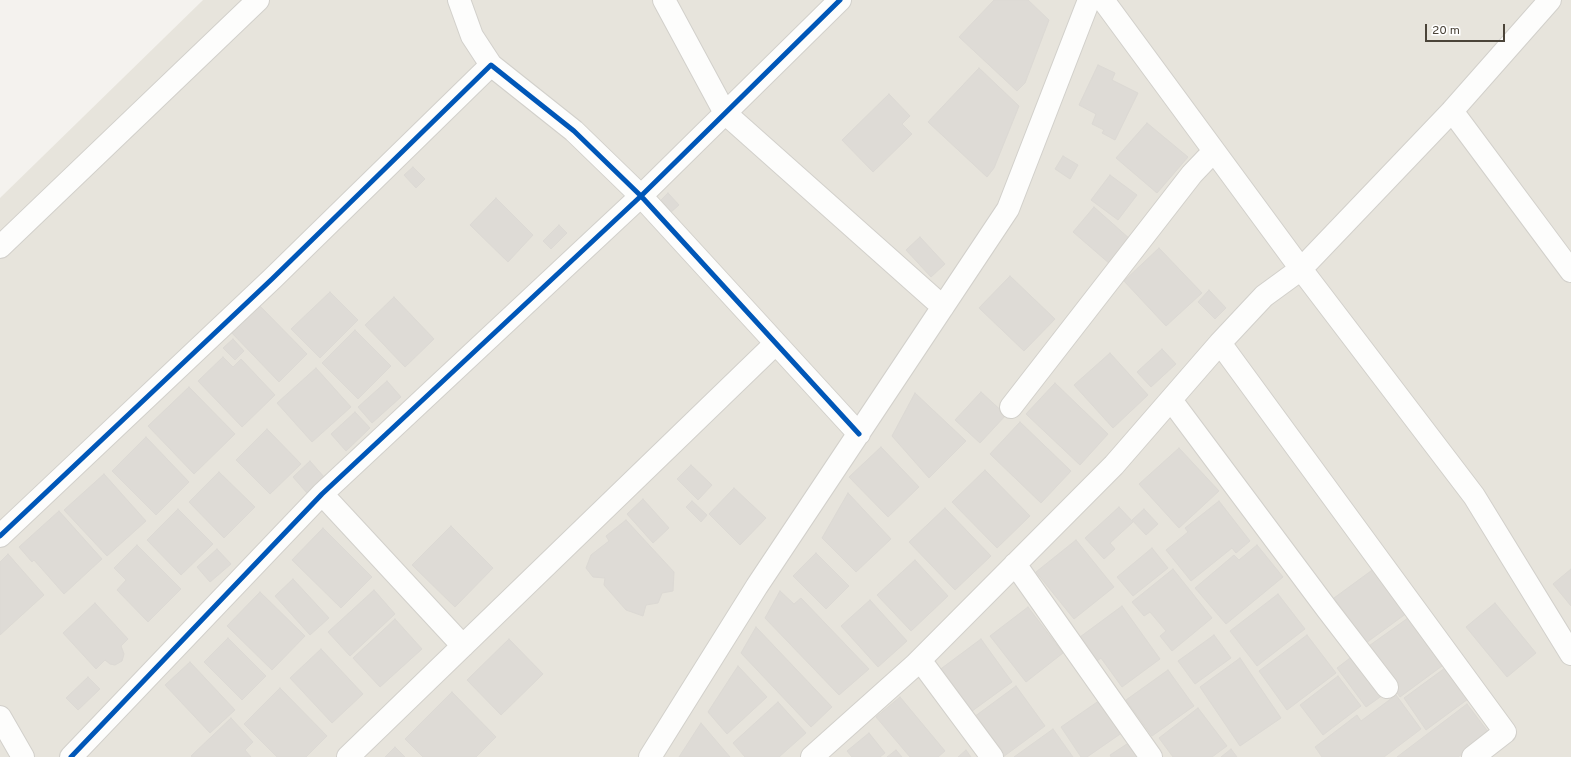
<!DOCTYPE html>
<html>
<head>
<meta charset="utf-8">
<style>
  body { margin:0 }
  #map { position:relative; width:1571px; height:757px; overflow:hidden; background:#f4f2ee; font-family:Overpass,sans-serif }
  canvas { display:block }
  .scale { position:absolute; left:1425px; top:24px; width:80px; height:18px; box-sizing:border-box; border:2px solid #4b4439; border-top:0; padding-left:5px; font-size:12px; line-height:14px; white-space:nowrap; color:#4b4439; -webkit-text-stroke:3px #fff; paint-order:stroke }
</style>
</head>
<body>
<div id="map">
<canvas width="1571" height="757"></canvas>
<div class="scale">20 m</div>
</div>
<script>
const context = document.querySelector('canvas').getContext('2d');
context.lineJoin = 'round';
function fillPath(path, color) { context.fillStyle = color; context.fill(path, 'evenodd'); }
const toPath = rows => new Path2D(rows.map(r => 'M' + r).join(''));
function strokePath(path, color, width, dash) { context.strokeStyle = color; context.lineWidth = width; context.lineCap = dash ? 'butt' : 'round'; context.setLineDash(dash || []); context.stroke(path); }
fillPath(toPath([
  [203,0,1571,0,1571,757,0,757,0,198]
]), '#e7e4dc');
const building = toPath([
  [994,0,1028,0,1049,20,1025,83,1017,91,959,37,994,0],
  [1098,65,1115,73,1112,80,1138,93,1115,140,1102,133,1104,130,1092,124,1096,114,1079,105,1098,65],
  [979,68,1019,106,994,168,987,177,928,122,979,68],
  [889,94,910,116,902,124,912,134,873,172,842,140,889,94],
  [1147,123,1188,157,1157,193,1116,158,1147,123],
  [1063,156,1078,165,1070,179,1055,169,1063,156],
  [413,167,425,179,416,188,404,175,413,167],
  [1110,175,1137,195,1118,220,1091,200,1110,175],
  [668,193,679,205,671,212,661,200,668,193],
  [496,198,533,235,508,262,470,225,496,198],
  [1094,207,1131,240,1110,264,1073,232,1094,207],
  [559,225,567,233,551,249,543,241,559,225],
  [920,237,945,264,931,277,906,250,920,237],
  [1159,248,1202,293,1166,326,1124,281,1159,248],
  [1010,276,1055,319,1024,351,979,308,1010,276],
  [1209,290,1226,308,1215,319,1198,302,1209,290],
  [330,292,358,320,320,358,291,329,330,292],
  [394,297,434,339,405,367,365,325,394,297],
  [259,305,307,354,279,382,231,332,259,305],
  [355,330,391,366,358,399,322,363,355,330],
  [233,339,244,351,235,360,223,348,233,339],
  [1162,349,1176,364,1151,387,1137,372,1162,349],
  [1110,353,1148,395,1113,428,1074,385,1110,353],
  [223,357,233,367,241,359,275,395,242,427,198,381,223,357],
  [316,368,351,407,312,442,277,403,316,368],
  [387,381,401,397,372,423,358,407,387,381],
  [1055,383,1108,434,1080,465,1026,414,1055,383],
  [189,387,235,434,194,474,148,426,189,387],
  [981,392,1006,415,980,443,955,420,981,392],
  [915,393,966,441,929,478,892,436,915,393],
  [355,412,370,428,346,451,331,434,355,412],
  [1020,422,1071,471,1041,503,990,454,1020,422],
  [267,429,301,464,270,494,236,460,267,429],
  [146,437,189,482,156,515,112,471,146,437],
  [881,447,919,487,888,517,849,477,881,447],
  [1179,448,1219,491,1179,528,1139,484,1179,448],
  [310,461,324,477,307,493,293,477,310,461],
  [691,465,712,485,698,500,677,479,691,465],
  [985,470,1030,516,997,548,952,502,985,470],
  [219,472,255,507,224,538,189,502,219,472],
  [104,474,146,521,107,556,64,510,104,474],
  [734,488,766,518,740,545,709,514,734,488],
  [848,493,891,539,856,572,822,538,848,493],
  [643,499,669,528,653,543,627,514,643,499],
  [692,501,707,515,701,522,686,507,692,501],
  [1219,501,1250,541,1236,553,1232,548,1191,581,1166,550,1188,532,1185,528,1219,501],
  [1119,507,1133,522,1110,543,1115,549,1104,559,1085,538,1119,507],
  [945,508,991,556,955,590,909,542,945,508],
  [178,509,213,544,181,575,147,540,178,509],
  [1144,509,1158,524,1146,535,1132,520,1144,509],
  [59,511,102,559,64,594,34,560,32,562,19,547,59,511],
  [626,520,674,572,673,591,662,593,658,603,646,605,643,616,626,610,604,585,605,578,593,577,586,568,591,555,609,541,606,536,626,520],
  [451,526,493,568,455,607,412,565,451,526],
  [323,528,372,577,341,608,292,560,323,528],
  [1076,540,1114,587,1074,619,1036,572,1076,540],
  [137,545,181,589,148,622,117,590,126,580,114,568,137,545],
  [1257,545,1283,577,1226,624,1195,588,1234,555,1239,560,1257,545],
  [1152,548,1168,568,1133,596,1117,577,1152,548],
  [217,549,231,564,210,582,197,567,217,549],
  [816,553,849,586,826,609,793,576,816,553],
  [8,554,44,595,0,635,0,562,8,554],
  [915,560,948,596,911,631,877,595,915,560],
  [1375,568,1407,613,1366,643,1334,598,1375,568],
  [1173,569,1212,618,1172,651,1160,636,1166,631,1150,612,1144,616,1132,602,1173,569],
  [1571,569,1571,606,1553,584,1571,569],
  [293,579,329,618,310,635,275,596,293,579],
  [374,590,395,614,350,656,328,632,374,590],
  [780,591,794,604,801,598,869,669,839,695,765,618,780,591],
  [260,592,305,636,272,670,227,626,260,592],
  [1278,594,1305,629,1257,666,1230,631,1278,594],
  [870,600,907,641,878,667,841,626,870,600],
  [95,603,128,639,121,646,124,654,122,661,115,665,110,664,105,660,96,669,63,633,95,603],
  [1495,603,1536,653,1507,677,1466,627,1495,603],
  [1122,606,1160,659,1122,687,1101,658,1097,661,1080,637,1122,606],
  [1028,607,1063,653,1026,682,990,636,1028,607],
  [1408,618,1442,666,1400,697,1366,648,1408,618],
  [395,619,422,649,380,687,353,658,395,619],
  [756,627,832,707,811,727,741,653,756,627],
  [1214,635,1231,658,1195,684,1178,661,1214,635],
  [1307,635,1336,673,1287,710,1259,671,1307,635],
  [228,638,266,676,242,700,204,662,228,638],
  [509,639,543,674,501,715,467,680,509,639],
  [981,639,1012,682,968,714,938,671,981,639],
  [321,649,363,694,332,723,290,678,321,649],
  [1354,655,1383,695,1366,707,1337,668,1354,655],
  [1240,658,1281,718,1240,746,1200,687,1240,658],
  [190,662,235,710,210,733,165,685,190,662],
  [738,666,767,697,727,734,708,712,738,666],
  [1445,668,1468,699,1426,730,1404,698,1445,668],
  [1168,670,1194,706,1152,736,1126,700,1168,670],
  [1338,676,1361,706,1323,735,1300,705,1338,676],
  [88,677,100,689,78,710,66,698,88,677],
  [1016,686,1045,726,1003,757,974,717,1016,686],
  [280,688,327,736,306,757,277,757,244,724,280,688],
  [452,692,496,737,476,757,423,757,405,739,452,692],
  [1396,695,1421,729,1384,757,1322,757,1315,747,1357,715,1361,721,1396,695],
  [900,697,945,751,938,757,910,757,876,717,900,697],
  [1103,698,1126,730,1087,757,1081,757,1061,727,1103,698],
  [778,702,806,733,779,757,745,757,733,743,778,702],
  [1467,704,1489,733,1458,757,1397,757,1467,704],
  [1198,708,1227,746,1212,757,1173,757,1159,738,1198,708],
  [231,718,253,742,245,750,251,757,192,757,191,756,231,718],
  [701,723,730,757,679,757,701,723],
  [1053,729,1073,757,1014,757,1053,729],
  [869,733,885,753,880,757,852,757,847,751,869,733],
  [1133,740,1145,757,1111,757,1110,755,1133,740],
  [395,747,405,757,385,757,395,747],
  [1231,749,1237,757,1221,757,1231,749],
  [896,750,902,757,887,757,896,750],
  [966,750,971,757,958,757,966,750]
]);
fillPath(building, '#dedbd6');
strokePath(building, '#dcd9d4', 1);
const minor = toPath([
  [459,0,472,36,491,65,574,131,641,196,859,434],
  [664,0,725,113,943,307],
  [1103,0,1301,269,1474,496,1571,654],
  [1452,111,1571,271],
  [0,247,258,0],
  [1220,343,1505,732,1473,757],
  [1171,400,1327,609,1387,687],
  [1011,407,1192,174,1214,151],
  [322,494,463,646],
  [0,536,272,279,491,65],
  [1015,564,1151,757],
  [920,660,992,757],
  [0,717,23,757],
  [71,757,322,494,641,196,840,0],
  [348,757,775,344],
  [650,757,757,586,1008,209,1089,0],
  [812,757,915,665,1114,465,1220,343,1264,296,1301,269,1452,111,1550,0]
]);
strokePath(minor, '#d2d0cb', 24);
strokePath(minor, '#fdfdfc', 22);
strokePath(toPath([
  [0,536,272,279,491,65,574,131,641,196,859,434],
  [71,757,322,494,641,196,840,0]
]), '#0057b8', 5);
</script>
</body>
</html>
